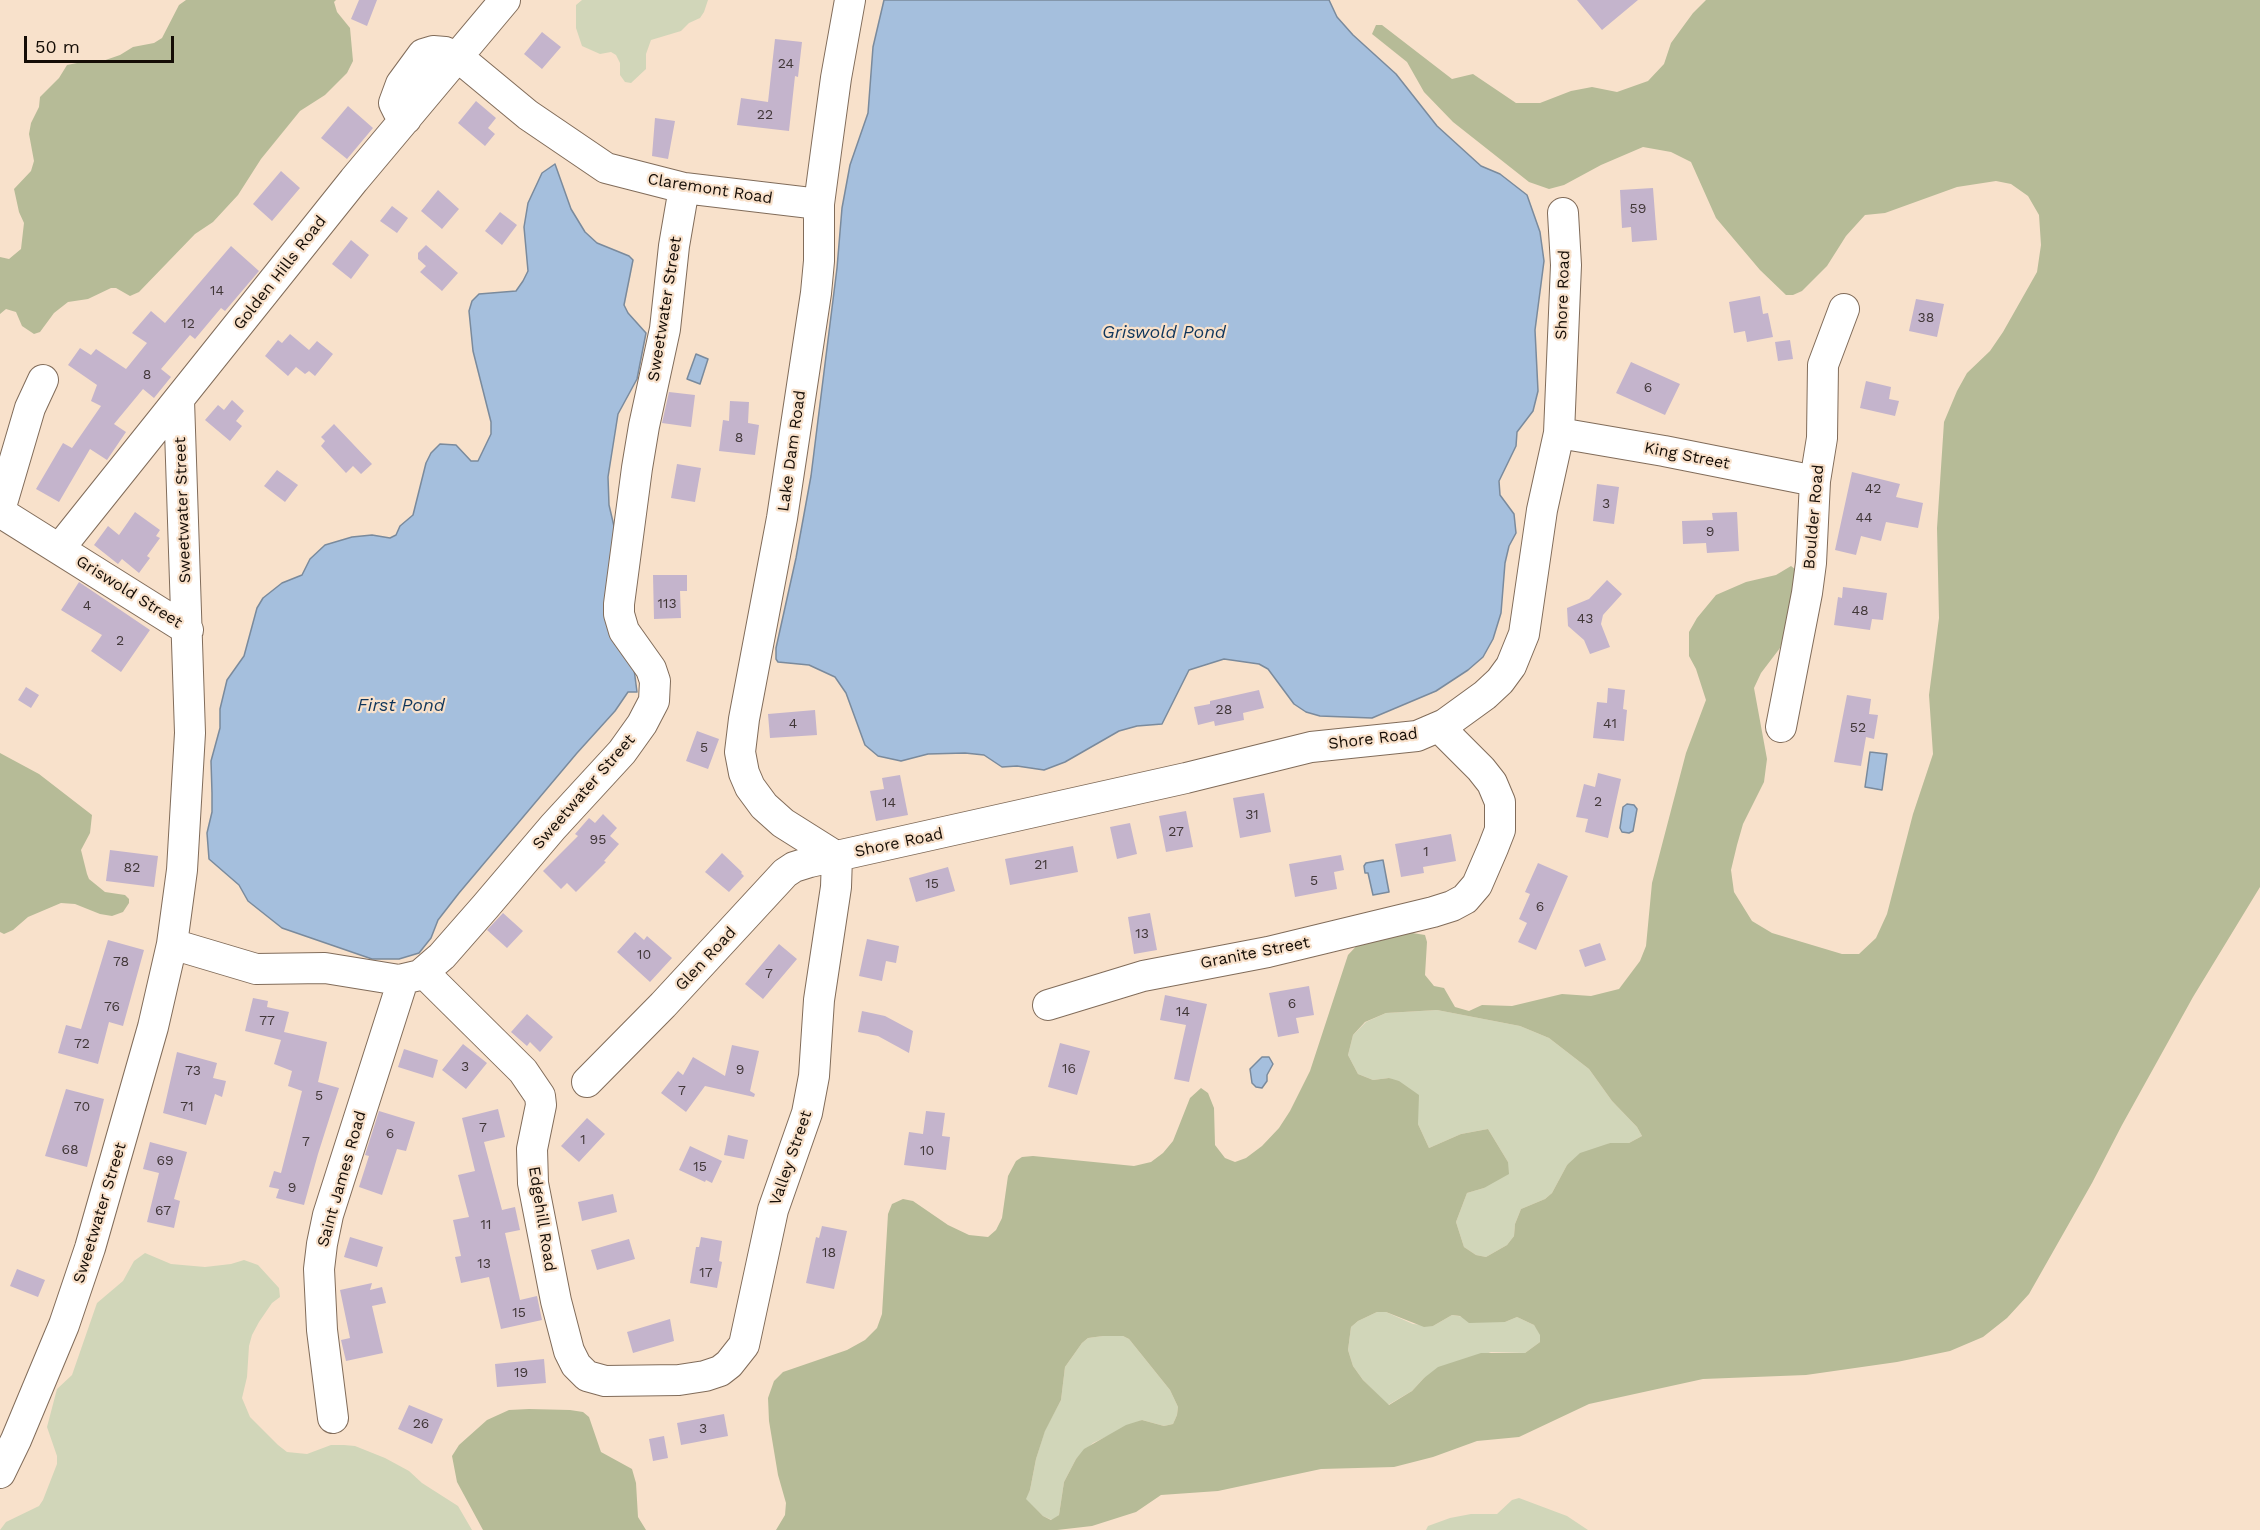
<!DOCTYPE html>
<html>
<head>
<meta charset="utf-8">
<style>
  body { margin:0 }
  #map { position:relative; width:2260px; height:1530px; overflow:hidden; background:#f8e1cb; font-family:"Work Sans",sans-serif }
  canvas { display:block }
  .scale { position:absolute; left:24px; top:36px; width:150px; height:27px; box-sizing:border-box; border:3px solid #150d06; border-top:0; padding-left:8px; font-size:18px; line-height:21px; white-space:nowrap; color:#150d06; -webkit-text-stroke:4px #f8e1cb; paint-order:stroke }
</style>
</head>
<body>
<div id="map">
<canvas width="2260" height="1530"></canvas>
<div class="scale">50 m</div>
</div>
<script>
const context = document.querySelector('canvas').getContext('2d');
context.lineJoin = 'round';
function fillPath(path, color) { context.fillStyle = color; context.fill(path, 'evenodd'); }
const toPath = rows => new Path2D(rows.map(r => 'M' + r).join(''));
function strokePath(path, color, width, dash) { context.strokeStyle = color; context.lineWidth = width; context.lineCap = dash ? 'butt' : 'round'; context.setLineDash(dash || []); context.stroke(path); }
function write(font, color, halo, rows, align = 'center') {
  context.font = font + ' "Work Sans",sans-serif'; context.lineWidth = 4.5; context.setLineDash([]); context.textBaseline = 'middle'; context.strokeStyle = halo; context.fillStyle = color; for (const [text, x, y, turn = 0] of rows) {
    context.save(); context.translate(x, y); context.rotate((+turn || 0) * Math.PI / 180); context.textAlign = isNaN(turn) ? turn : align; if (halo) context.strokeText(text, 0, 0); context.fillText(text, 0, 0); context.restore();
  }
}
fillPath(toPath([
  [582,0,708,0,704,12,700,18,689,23,681,31,651,40,646,54,646,69,631,83,625,82,620,75,620,63,616,55,611,52,600,54,582,46,576,28,576,5],
  [1437,1010,1520,1026,1549,1038,1589,1069,1612,1101,1637,1127,1642,1136,1629,1143,1610,1143,1567,1165,1552,1193,1545,1199,1521,1209,1515,1224,1514,1236,1507,1245,1486,1257,1476,1255,1464,1247,1456,1222,1467,1193,1484,1188,1508,1162,1488,1129,1461,1134,1429,1148,1418,1124,1418,1095,1389,1078,1373,1080,1358,1074,1348,1055,1353,1035,1366,1022,1386,1013],
  [145,1253,171,1264,205,1267,231,1264,244,1260,258,1265,279,1288,280,1297,272,1303,259,1322,252,1335,249,1346,247,1377,242,1398,250,1417,278,1445,287,1452,307,1454,331,1445,344,1445,355,1446,385,1458,409,1471,422,1483,458,1506,472,1530,0,1530,6,1522,39,1506,43,1500,57,1464,57,1456,47,1427,57,1389,72,1375,97,1303,123,1281,134,1261],
  [1377,1312,1386,1312,1413,1324,1433,1326,1452,1315,1494,1322,1505,1322,1517,1317,1534,1325,1541,1335,1540,1342,1525,1353,1491,1352,1424,1378,1412,1391,1388,1405,1363,1380,1353,1366,1348,1350,1351,1327,1358,1321],
  [1103,1336,1123,1336,1129,1339,1170,1390,1178,1407,1177,1415,1173,1424,1164,1426,1142,1420,1093,1443,1076,1459,1064,1482,1059,1515,1052,1520,1043,1516,1025,1499,1030,1490,1036,1459,1045,1430,1061,1400,1065,1367,1082,1343,1088,1338],
  [1519,1498,1567,1516,1588,1530,1426,1530,1428,1526,1450,1518,1471,1514,1497,1514,1512,1500]
]), '#d1d6b9');
fillPath(toPath([
  [186,0,336,0,334,2,337,12,350,28,353,61,347,73,325,95,300,111,261,159,238,195,213,222,195,234,139,292,130,296,116,288,111,288,88,299,68,302,54,313,40,332,34,334,22,326,16,312,6,309,0,314,0,257,9,259,21,249,24,223,19,212,14,189,31,171,34,161,29,134,31,123,39,107,40,97,59,78,67,65,77,63,97,63,120,55,133,47,154,43,162,38,179,5],
  [1706,0,2260,0,2260,887,2193,997,2122,1125,2092,1183,2029,1294,2007,1318,1983,1337,1950,1351,1897,1362,1806,1375,1703,1379,1589,1404,1519,1437,1477,1441,1433,1457,1394,1467,1321,1469,1218,1491,1161,1495,1136,1512,1092,1526,1057,1530,776,1530,785,1515,786,1503,778,1475,769,1421,768,1398,774,1381,783,1372,847,1350,865,1340,877,1328,882,1314,888,1214,892,1204,903,1199,913,1201,948,1225,969,1235,988,1237,996,1230,1002,1218,1008,1176,1016,1161,1022,1157,1033,1156,1134,1166,1151,1162,1163,1153,1173,1141,1190,1098,1201,1088,1208,1093,1214,1108,1215,1145,1225,1158,1235,1162,1246,1158,1262,1146,1279,1128,1290,1111,1310,1071,1348,955,1362,940,1400,931,1425,935,1427,942,1425,975,1434,986,1444,988,1455,1007,1469,1011,1482,1005,1512,1006,1562,994,1591,996,1619,989,1640,961,1646,946,1652,883,1686,753,1706,700,1696,669,1689,656,1689,632,1697,618,1716,595,1746,582,1776,575,1791,566,1796,570,1792,610,1780,648,1761,673,1754,688,1767,759,1764,782,1743,824,1737,845,1731,870,1734,892,1752,921,1772,933,1842,954,1859,954,1876,938,1887,914,1913,814,1933,754,1929,695,1939,618,1937,528,1944,422,1957,391,1967,373,1990,351,2003,332,2037,272,2041,245,2039,215,2028,196,2011,184,1996,181,1957,187,1885,213,1865,215,1846,236,1827,266,1802,291,1793,295,1786,295,1760,270,1716,218,1691,162,1671,152,1643,147,1601,165,1564,185,1549,189,1529,182,1453,122,1424,92,1407,62,1372,34,1376,25,1382,25,1452,79,1473,74,1516,103,1540,103,1571,91,1592,87,1617,92,1648,81,1664,64,1671,43,1693,13],
  [1437,1010,1520,1026,1549,1038,1589,1069,1612,1101,1637,1127,1642,1136,1629,1143,1610,1143,1580,1153,1567,1165,1552,1193,1545,1199,1521,1209,1515,1224,1514,1236,1507,1245,1486,1257,1476,1255,1464,1247,1456,1222,1467,1193,1484,1188,1509,1174,1508,1162,1488,1129,1461,1134,1429,1148,1418,1124,1419,1095,1399,1081,1389,1078,1373,1080,1358,1074,1348,1055,1353,1035,1365,1022,1386,1013],
  [1377,1312,1386,1312,1424,1327,1433,1326,1452,1315,1460,1316,1469,1323,1505,1322,1517,1317,1534,1325,1540,1335,1540,1342,1525,1353,1481,1353,1438,1367,1424,1378,1412,1391,1389,1405,1363,1380,1353,1366,1348,1350,1351,1327,1358,1321],
  [1103,1336,1123,1336,1129,1339,1170,1390,1178,1407,1177,1415,1173,1424,1164,1426,1142,1420,1126,1425,1084,1449,1076,1459,1064,1482,1059,1515,1051,1520,1043,1516,1026,1499,1030,1490,1036,1459,1045,1431,1061,1400,1065,1367,1082,1343,1088,1338],
  [0,753,39,774,92,815,90,833,81,850,87,874,89,879,105,892,125,895,129,899,129,903,123,912,112,916,100,914,75,904,61,903,28,917,13,930,4,934,0,932],
  [529,1409,570,1410,583,1412,589,1417,601,1452,632,1469,636,1483,638,1517,646,1530,483,1530,457,1482,452,1456,459,1445,487,1420,509,1410]
]), '#b6bb97');
const water = toPath([
  [884,0,1329,0,1337,17,1353,35,1396,74,1437,126,1481,166,1500,174,1527,195,1540,232,1544,261,1535,330,1538,391,1533,411,1517,432,1516,446,1499,481,1500,495,1514,514,1516,533,1509,546,1505,563,1501,613,1493,639,1483,657,1468,670,1436,691,1372,718,1320,716,1306,712,1294,704,1268,669,1259,664,1224,659,1189,670,1162,724,1137,726,1119,731,1065,762,1044,770,1017,766,1002,767,984,755,965,753,928,754,901,761,878,756,865,745,846,693,835,677,809,665,778,662,776,659,776,648,796,558,811,476,837,268,842,208,850,165,868,113,873,47,884,0],
  [555,164,571,209,585,232,597,243,629,256,633,260,624,305,628,313,646,333,637,379,618,414,608,477,609,505,617,539,637,692,628,692,615,711,577,753,459,893,438,920,431,938,419,953,399,959,372,959,282,928,248,901,239,885,209,859,207,833,212,812,212,793,211,761,220,728,220,709,227,680,244,656,257,608,263,598,282,583,302,575,310,559,325,545,352,537,372,535,390,538,396,535,400,526,413,515,426,463,431,453,440,444,456,445,471,461,478,461,491,434,491,422,473,351,469,311,472,301,479,294,516,291,523,281,528,271,524,227,528,203,542,173,555,164],
  [696,354,708,359,700,384,687,379,696,354],
  [1870,752,1887,754,1882,790,1865,787,1870,752],
  [1627,804,1634,805,1637,809,1633,831,1629,833,1622,832,1620,828,1623,807,1627,804],
  [1383,860,1389,892,1373,895,1368,873,1365,873,1364,866,1366,863,1383,860],
  [1262,1057,1269,1057,1273,1064,1267,1075,1267,1081,1262,1088,1256,1087,1252,1083,1250,1069,1262,1057]
]);
fillPath(water, '#a5bfdd');
strokePath(water, '#7a8a9c', 1.5);
fillPath(toPath([
  [359,0,377,0,367,26,351,19],
  [1577,0,1638,0,1602,30],
  [542,32,561,47,542,69,524,54],
  [775,39,802,42,798,77,795,76,789,131,737,125,741,98,768,102],
  [476,101,496,118,488,128,495,134,485,146,458,123],
  [348,106,373,128,347,159,321,138],
  [655,118,675,121,668,159,652,156],
  [281,171,300,188,272,221,253,204],
  [1653,188,1657,240,1632,242,1631,227,1622,228,1620,190],
  [438,190,459,209,442,229,421,211],
  [392,206,408,218,397,233,380,221],
  [500,212,517,225,502,245,485,231],
  [351,240,369,255,351,279,332,264],
  [426,245,458,273,442,291,420,272,426,266,418,259,418,253],
  [231,246,259,271,225,311,221,308,195,339,190,335,161,369,171,377,154,398,143,389,114,424,126,432,107,460,90,449,59,502,36,489,63,443,72,448,101,406,91,401,97,385,68,365,80,348,91,355,96,349,126,369,147,343,132,333,151,311,165,323],
  [1760,296,1763,314,1768,313,1773,337,1747,342,1745,331,1734,333,1729,302],
  [1916,299,1944,304,1937,337,1909,331],
  [290,334,309,350,317,341,333,354,315,376,309,371,305,374,296,367,288,376,265,356,278,340,282,343],
  [1790,340,1793,359,1778,361,1775,342],
  [1631,362,1680,384,1665,415,1616,393],
  [1866,381,1891,387,1889,399,1899,401,1895,416,1860,408],
  [669,392,695,395,691,427,662,423],
  [232,400,244,411,236,421,242,426,230,441,205,420,218,405,224,410],
  [730,401,749,402,748,423,759,425,755,455,719,451,723,420,729,421],
  [334,424,372,464,361,474,353,466,346,473,321,446,325,441,321,437],
  [677,464,701,468,695,502,671,498],
  [277,470,298,485,285,502,264,486],
  [1852,472,1900,484,1896,497,1923,503,1918,528,1886,522,1881,541,1861,536,1856,555,1835,550],
  [1597,484,1619,487,1614,524,1593,521],
  [135,512,160,530,156,536,160,538,147,556,150,558,139,573,122,559,118,564,94,545,108,526,119,535],
  [1737,512,1739,551,1707,553,1706,543,1683,544,1682,521,1713,520,1712,513],
  [653,575,687,575,687,591,680,591,681,618,654,619],
  [1607,580,1622,594,1603,615,1601,624,1610,647,1590,654,1584,640,1568,626,1567,608,1589,599],
  [79,582,150,630,121,672,91,651,102,635,61,610],
  [1843,587,1887,593,1883,620,1872,619,1870,630,1834,625,1838,597,1842,598],
  [26,687,39,695,31,708,18,700],
  [1608,688,1625,690,1623,709,1627,710,1624,741,1593,738,1597,702,1607,703],
  [1259,690,1264,708,1243,713,1244,720,1215,726,1214,721,1198,725,1194,707,1210,704,1210,701],
  [1847,695,1871,699,1869,714,1878,715,1874,739,1866,737,1861,766,1834,762],
  [815,710,817,735,770,738,768,714],
  [697,731,719,739,708,769,686,761],
  [1598,773,1621,779,1608,838,1585,832,1588,819,1576,817,1584,784,1595,787],
  [900,775,908,815,876,821,870,791,884,789,882,778],
  [1264,793,1271,832,1240,838,1233,798],
  [1186,811,1193,847,1166,852,1159,816],
  [603,814,617,828,610,836,619,844,604,861,606,862,576,892,567,883,561,889,543,871,578,836,575,834,589,818,595,823],
  [1130,823,1137,854,1117,859,1110,827],
  [1451,834,1456,861,1423,867,1424,873,1401,877,1395,844],
  [1073,846,1078,872,1010,885,1005,859],
  [110,850,158,856,154,887,106,881],
  [722,853,742,872,741,873,744,876,729,892,705,872],
  [1341,855,1344,870,1334,872,1337,889,1295,897,1289,864],
  [1538,863,1568,876,1536,950,1518,942,1527,923,1519,919,1530,894,1525,892],
  [948,867,955,891,916,902,909,878],
  [503,913,523,931,507,948,487,930],
  [1150,913,1157,950,1134,954,1128,917],
  [635,932,644,940,647,936,672,958,650,982,617,952],
  [867,939,899,946,896,963,886,961,882,981,859,976],
  [108,940,144,950,123,1026,109,1022,98,1064,58,1053,66,1025,81,1029],
  [1600,943,1606,960,1585,967,1579,950],
  [779,944,797,959,763,999,745,984],
  [1309,986,1314,1015,1296,1018,1299,1033,1278,1037,1269,993],
  [1165,995,1207,1004,1189,1082,1174,1079,1186,1025,1160,1020],
  [253,998,268,1001,267,1007,289,1012,284,1032,327,1042,318,1082,339,1088,318,1154,304,1205,276,1198,279,1189,269,1187,274,1171,281,1173,302,1091,288,1086,292,1071,274,1064,281,1040,245,1031],
  [862,1011,885,1016,913,1031,909,1053,878,1036,858,1032],
  [527,1014,553,1037,540,1052,530,1042,527,1046,511,1032],
  [1060,1043,1090,1051,1077,1095,1048,1087],
  [463,1044,487,1063,466,1089,442,1070],
  [732,1045,759,1051,750,1091,755,1094,754,1097,705,1086,686,1112,661,1093,678,1071,683,1075,693,1057,725,1076],
  [404,1049,438,1060,433,1078,398,1067],
  [177,1052,217,1063,213,1078,226,1081,222,1097,215,1094,206,1125,163,1113],
  [66,1089,104,1099,87,1167,45,1156],
  [498,1109,505,1137,484,1142,502,1210,515,1207,520,1230,505,1233,520,1300,537,1296,542,1320,501,1329,489,1277,461,1283,455,1257,461,1256,453,1220,469,1217,458,1175,475,1171,462,1118],
  [379,1111,415,1122,406,1151,397,1149,382,1195,359,1187,369,1156,365,1155],
  [926,1111,945,1113,942,1136,950,1137,946,1170,904,1165,909,1132,923,1134],
  [587,1118,605,1134,579,1162,561,1146],
  [728,1135,748,1140,744,1159,724,1155],
  [150,1142,187,1152,174,1199,180,1201,174,1228,147,1222,159,1173,143,1169],
  [690,1146,722,1161,712,1183,706,1180,705,1182,679,1170],
  [613,1194,617,1212,582,1221,578,1202],
  [822,1226,847,1231,834,1289,806,1283,816,1237,819,1238],
  [350,1237,383,1247,377,1267,344,1257],
  [701,1237,722,1241,719,1261,722,1262,717,1288,690,1283,696,1247,699,1247],
  [629,1239,635,1259,597,1270,591,1250],
  [17,1269,45,1280,38,1297,10,1286],
  [372,1283,370,1290,382,1287,386,1303,372,1306,383,1353,346,1361,341,1340,350,1338,340,1290],
  [670,1319,674,1341,633,1353,627,1332],
  [544,1359,546,1383,497,1387,495,1364],
  [409,1405,443,1419,432,1444,398,1429],
  [724,1414,728,1436,681,1445,677,1423],
  [664,1436,668,1458,653,1461,649,1439]
]), '#c4b4cc');
const minor = toPath([
  [406,119,398,111,394,103,401,84,423,54,433,51,445,52,458,57,528,115,606,168,684,188,819,204],
  [1559,433,1664,451,1815,481],
  [0,510,30,408,43,380],
  [0,512,188,630],
  [59,549,354,180,505,0],
  [1781,727,1807,593,1811,563,1815,481,1822,438,1823,365,1844,309],
  [837,857,783,823,764,806,750,787,744,773,740,752,744,719,782,518,816,293,819,261,819,204,827,144,836,78,850,0],
  [172,944,256,969,325,968,399,980,420,975,442,956,485,907,553,827,622,752,642,724,654,701,655,681,651,669,624,631,619,614,619,604,637,468,644,426,665,329,674,246,684,188],
  [424,973,523,1071,540,1096,541,1105,532,1149,533,1183,556,1301,569,1351,576,1365,587,1376,605,1381,679,1380,705,1376,720,1371,729,1364,744,1345,773,1210,807,1113,814,1076,819,1000,836,887,837,857],
  [1048,1005,1143,976,1268,952,1433,912,1452,906,1465,899,1477,885,1493,848,1500,830,1500,802,1492,783,1481,769,1439,727],
  [587,1082,663,1005,785,873,794,867,810,862,1186,778,1311,747,1417,736,1445,724,1485,695,1500,681,1511,666,1524,634,1542,510,1559,433,1566,265,1563,213],
  [333,1418,322,1330,319,1269,322,1244,328,1215,403,980],
  [0,1473,16,1440,64,1325,90,1248,153,1027,172,944,182,870,190,733,179,400]
]);
strokePath(minor, '#816c5a', 32);
strokePath(minor, '#fff', 30);
write('14px', '#413738', null, [
  ["24",786,64],
  ["22",765,115],
  ["59",1638,209],
  ["14",217,291],
  ["38",1926,318],
  ["12",188,324],
  ["8",147,375],
  ["6",1648,388],
  ["8",739,438],
  ["42",1873,489],
  ["3",1606,504],
  ["44",1864,518],
  ["9",1710,532],
  ["113",667,604],
  ["4",87,606],
  ["48",1860,611],
  ["43",1585,619],
  ["2",120,641],
  ["28",1224,710],
  ["4",793,724],
  ["41",1610,724],
  ["52",1858,728],
  ["5",704,748],
  ["2",1598,802],
  ["14",889,803],
  ["31",1252,815],
  ["27",1176,832],
  ["95",598,840],
  ["1",1426,852],
  ["21",1041,865],
  ["82",132,868],
  ["5",1314,881],
  ["15",932,884],
  ["6",1540,907],
  ["13",1142,934],
  ["10",644,955],
  ["78",121,962],
  ["7",769,974],
  ["6",1292,1004],
  ["76",112,1007],
  ["14",1183,1012],
  ["77",267,1021],
  ["72",82,1044],
  ["3",465,1067],
  ["16",1069,1069],
  ["9",740,1070],
  ["73",193,1071],
  ["7",682,1091],
  ["5",319,1096],
  ["70",82,1107],
  ["71",187,1107],
  ["7",483,1128],
  ["6",390,1134],
  ["1",583,1140],
  ["7",306,1142],
  ["68",70,1150],
  ["10",927,1151],
  ["69",165,1161],
  ["15",700,1167],
  ["9",292,1188],
  ["67",163,1211],
  ["11",486,1225],
  ["18",829,1253],
  ["13",484,1264],
  ["17",706,1273],
  ["15",519,1313],
  ["19",521,1373],
  ["26",421,1424],
  ["3",703,1429]
]);
write('16px', '#150d06', '#f8e1cb', [
  ["Claremont Road",710,189,9],
  ["Golden Hills Road",280,273,-52],
  ["Shore Road",1563,295,-88],
  ["Sweetwater Street",665,309,-81],
  ["Lake Dam Road",792,451,-82],
  ["King Street",1687,456,11],
  ["Sweetwater Street",183,510,-92],
  ["Boulder Road",1814,517,-85],
  ["Griswold Street",129,592,32],
  ["Shore Road",1373,739,-7],
  ["Sweetwater Street",584,792,-49],
  ["Shore Road",899,843,-12],
  ["Granite Street",1255,953,-11],
  ["Glen Road",706,959,-47],
  ["Valley Street",791,1158,-71],
  ["Saint James Road",342,1179,-74],
  ["Sweetwater Street",100,1213,-73],
  ["Edgehill Road",542,1219,81]
]);
write('italic 18px', '#0e355b', '#f8e1cb', [
  ["Griswold Pond",1164,333],
  ["First Pond",401,706]
]);
</script>
</body>
</html>
